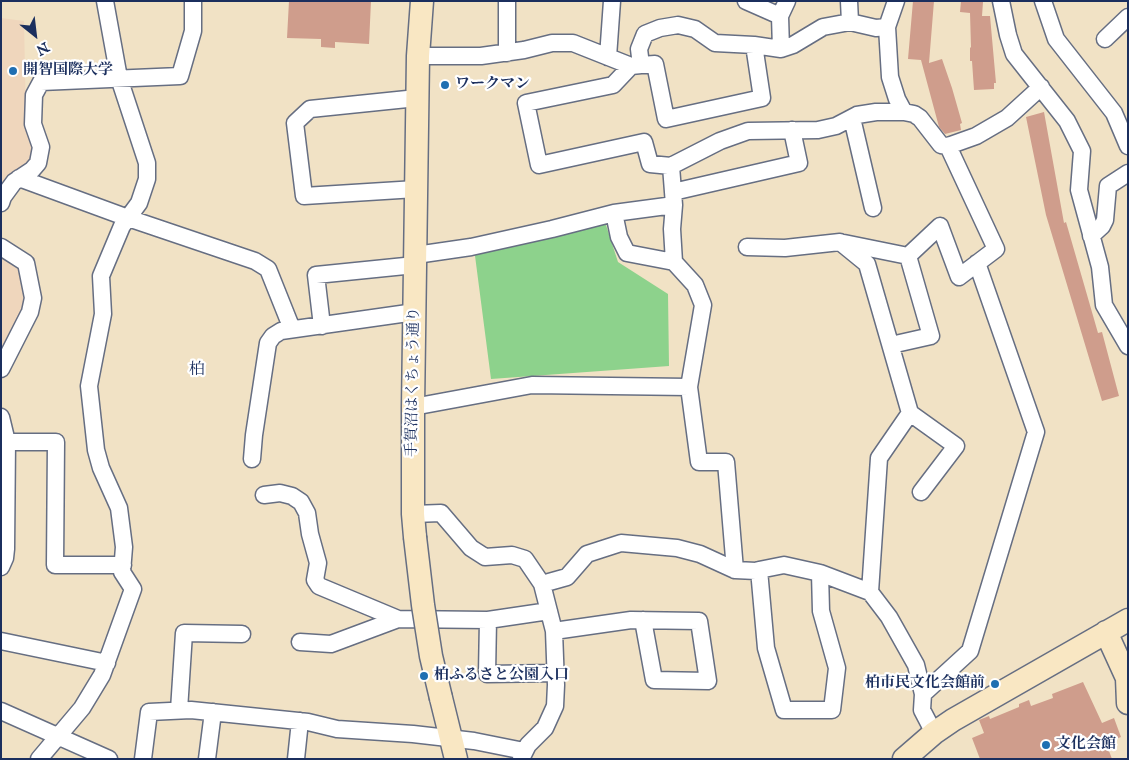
<!DOCTYPE html>
<html>
<head>
<meta charset="utf-8">
<style>
  body { margin:0 }
  #map { position:relative; width:1129px; height:760px; overflow:hidden; background:#f1e2c5; font-family:"IM FELL English",serif }
  canvas { display:block }
  .frame { position:absolute; inset:0; border:2px solid #1b2f5e; pointer-events:none }
  .north { position:absolute; left:10px; top:10px; width:50px; height:50px; -webkit-text-stroke:4px #fff; paint-order:stroke; rotate:151deg; font-size:14px; font-weight:700; line-height:20px; text-align:center; color:#1b2f5e }
  .north::after { content:''; display:block; margin:auto; width:18px; height:22px; background:#1b2f5e; clip-path:polygon(50% 0,100% 100%,50% 72%,0 100%) }
</style>
</head>
<body>
<div id="map">
<canvas width="1129" height="760"></canvas>
<div class="frame"></div>
<div class="north">N</div>
</div>
<script>
const context = document.querySelector('canvas').getContext('2d');
context.lineJoin = 'round';
function fillPath(path, color) { context.fillStyle = color; context.fill(path, 'evenodd'); }
const toPath = rows => new Path2D(rows.map(r => 'M' + r).join(''));
function strokePath(path, color, width, dash) { context.strokeStyle = color; context.lineWidth = width; context.lineCap = dash ? 'butt' : 'round'; context.setLineDash(dash || []); context.stroke(path); }
function write(font, color, halo, rows, align = 'center') {
  context.font = font + ' "IM FELL English","Noto Serif JP",serif'; context.lineWidth = 4.5; context.setLineDash([]); context.textBaseline = 'middle'; context.strokeStyle = halo; context.fillStyle = color; for (const [text, x, y, turn = 0] of rows) {
    context.save(); context.translate(x, y); context.rotate((+turn || 0) * Math.PI / 180); context.textAlign = isNaN(turn) ? turn : align; if (halo) context.strokeText(text, 0, 0); context.fillText(text, 0, 0); context.restore();
  }
}
fillPath(toPath([
  [1,18,24,21,26,122,33,147,32,157,29,165,1,189],
  [1,257,12,263,19,269,23,279,27,298,1,357]
]), '#efd6bc');
fillPath(toPath([
  [605,222,618,262,668,294,669,366,491,379,474,248]
]), '#8dd28c');
fillPath(toPath([
  [289,1,371,1,369,44,335,42,335,48,321,47,321,39,287,38],
  [913,1,934,1,929,63,942,59,952,88,962,123,960,124,961,130,945,134,939,127,921,60,908,59],
  [961,1,983,2,982,16,990,16,996,83,994,83,994,89,974,90,972,61,970,61,970,48,971,47,970,13,960,12],
  [1044,112,1064,223,1066,222,1098,333,1102,332,1119,396,1102,401,1046,215,1026,117],
  [1083,682,1102,723,1114,718,1121,737,1106,743,1112,759,980,759,972,738,984,733,979,720,989,716,990,719,1019,707,1019,704,1029,700,1031,706,1053,698,1052,694]
]), '#cf9d8c');
const street = toPath([
  [746,1,780,16],
  [849,1,850,22],
  [1001,1,1008,35,1014,54,1067,121,1082,151,1079,190,1100,267,1104,305,1128,346],
  [1043,1,1056,39,1114,113,1128,146],
  [1105,39,1128,17],
  [781,49,780,16,787,1],
  [507,53,507,1],
  [418,56,481,56,524,50,552,43,573,43,631,66,641,65,639,49,645,34,660,28,678,25,695,29,715,43,754,45,781,49,793,45,823,27,850,22,876,28,887,27],
  [608,57,612,1],
  [641,65,655,64,666,119,762,98,754,45],
  [631,66,613,85,526,103,539,165,644,142,650,164,671,166],
  [904,112,914,114,920,118,941,145,948,146,976,136,1007,118,1041,87],
  [852,118,873,208],
  [19,178,128,218,255,261,268,269,292,329],
  [416,189,304,196,295,123,310,109,417,98],
  [673,192,799,163,792,130],
  [1,203,3,197,14,182,32,170,38,163,41,147,33,124,34,95,41,82,180,76,193,31,193,1],
  [614,213,619,237,627,253,674,262,695,285,703,305,689,387],
  [1091,236,1102,226,1105,220,1108,186,1128,173],
  [844,243,908,256,931,336,891,345],
  [1,247,26,263,33,298,30,312,1,369],
  [747,247,785,248,840,242,867,264,910,413,879,458,870,592,820,573],
  [416,255,471,247,552,229,614,213,674,205],
  [908,256,940,226,959,277,996,249,948,146],
  [674,262,672,229,674,205,671,166,720,141,748,131,818,130,836,126,857,115,876,112,904,112,897,99,890,77,887,27,896,1],
  [322,326,316,275,415,265],
  [413,407,532,385,689,387,699,462,726,462,735,570,700,554,677,548,621,543,587,554,567,577,542,584],
  [910,413,956,446,921,492],
  [1,417,7,442,6,549,5,558,1,567],
  [7,442,56,442,55,565,123,565],
  [252,459,254,435,268,343,273,336,281,331,415,312],
  [264,495,280,493,292,496,301,502,307,513,310,534,318,563,315,580,319,586,398,619,488,620,549,611],
  [413,514,441,513,471,548,485,557,512,555,525,559,542,584,554,631,556,685,555,706,545,728,528,745,521,759],
  [735,570,756,571,759,570,784,565,820,573,821,611,837,668,832,710,784,710,766,648,759,570],
  [870,592,889,617,916,665,923,694],
  [488,620,487,674,555,673],
  [554,631,631,620,699,621,708,681,654,680,643,620],
  [1,641,107,663],
  [300,642,331,644,398,619],
  [179,710,184,633,242,634],
  [1,711,109,759],
  [934,733,922,710,923,694,970,651,1036,432,977,263],
  [39,759,82,708,102,675,133,589,122,572,124,547,119,508,101,468,96,450,89,386,103,314,101,276,122,226,139,203,147,179,147,163,119,78,105,1],
  [143,759,149,712,191,710,308,722,337,729,413,734,474,741,524,751],
  [207,759,213,712],
  [296,759,300,721]
]);
const secondary = toPath([
  [415,537,413,514,413,407,418,56,422,1],
  [1106,632,1127,678,1128,703],
  [441,698,456,759],
  [904,759,934,733,953,720,1128,620]
]);
strokePath(street, '#666e82', 19);
strokePath(secondary, '#666e82', 25);
strokePath(street, '#fff', 16);
strokePath(secondary, '#f9e7c3', 22);
const secondaryBridge = toPath([
  [415,537,423,605,431,656,441,698]
]);
strokePath(secondaryBridge, '#666e82', 25, []);
strokePath(secondaryBridge, '#f9e7c3', 22);
for (const [x, y, r, color] of [
  [13,71,5,"#1f6fb2"],
  [445,85,5,"#1f6fb2"],
  [424,676,5,"#1f6fb2"],
  [995,684,5,"#1f6fb2"],
  [1046,745,5,"#1f6fb2"]
]) { const dot = new Path2D(); dot.arc(x, y, r, 0, 2 * Math.PI); context.fillStyle = color; context.fill(dot); strokePath(dot, '#fff', 2); }
write('bold 15px', '#1b2f5e', '#fff', [
  ["開智国際大学",23,71],
  ["ワークマン",455,85],
  ["柏ふるさと公園入口",434,676],
  ["柏市民文化会館前",985,684,"right"],
  ["文化会館",1056,745]
], 'left');
write('15px', '#1b2f5e', '#fff', [
  ["手賀沼はくちょう通り",414,382,-89]
]);
write('16px', '#1b2f5e', '#fff', [
  ["柏",197,371]
]);
</script>
</body>
</html>
